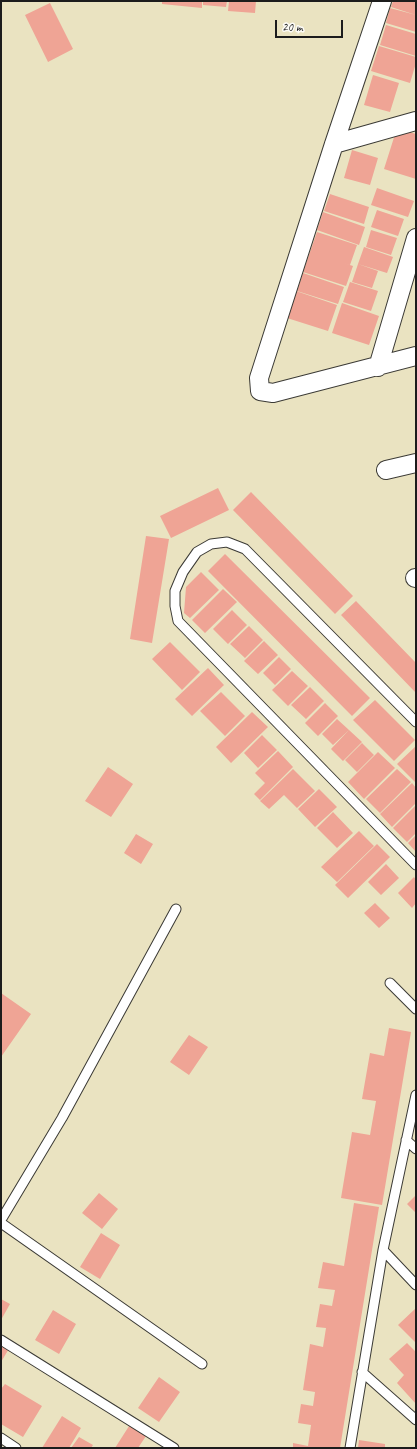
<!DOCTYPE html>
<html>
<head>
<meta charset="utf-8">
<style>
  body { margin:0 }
  #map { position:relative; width:417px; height:1449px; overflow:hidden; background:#eae3c1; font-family:Caveat,sans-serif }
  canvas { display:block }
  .frame { position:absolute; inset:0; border:2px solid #1c1c1c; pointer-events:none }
  .scale { position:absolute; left:275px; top:20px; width:68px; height:18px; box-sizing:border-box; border:2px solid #1c1c1c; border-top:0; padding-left:5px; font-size:12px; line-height:14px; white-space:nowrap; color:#1c1c1c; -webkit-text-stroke:3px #fdfcf7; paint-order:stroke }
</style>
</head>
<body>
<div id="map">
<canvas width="417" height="1449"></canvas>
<div class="frame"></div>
<div class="scale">20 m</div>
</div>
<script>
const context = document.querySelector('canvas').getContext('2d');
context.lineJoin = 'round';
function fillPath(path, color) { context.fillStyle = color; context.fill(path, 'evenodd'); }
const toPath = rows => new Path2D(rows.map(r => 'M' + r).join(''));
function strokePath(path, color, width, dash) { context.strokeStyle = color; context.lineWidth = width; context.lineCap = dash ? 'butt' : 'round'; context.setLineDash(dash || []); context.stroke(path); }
fillPath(toPath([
  [162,1,202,1,202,8,162,4],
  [203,1,227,1,226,7,203,5],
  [229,1,256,1,255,13,228,11],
  [393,1,416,1,416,15,391,7],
  [50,3,73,49,48,62,25,15],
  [390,8,416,15,416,32,386,23],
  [386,25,416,34,416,56,380,45],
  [379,46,416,57,416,63,410,83,371,71],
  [373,75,399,83,390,112,364,105],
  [397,128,416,134,416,179,384,169],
  [352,150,378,158,370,185,344,178],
  [377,188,414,201,408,217,371,205],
  [330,194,369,207,364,224,324,211],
  [377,210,404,219,398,236,371,227],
  [323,212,365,227,359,245,317,230],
  [371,230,397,238,391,255,366,247],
  [317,232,357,245,350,265,328,258,353,266,346,286,303,272],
  [364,247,393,257,387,273,358,264],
  [358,264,378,271,372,288,352,282],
  [303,273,344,287,338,304,297,291],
  [350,282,378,291,371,311,343,302],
  [296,291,337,305,328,331,287,318],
  [342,303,379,316,369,345,332,333],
  [218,488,229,510,171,538,160,516],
  [251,492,353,596,335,614,233,510],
  [146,536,169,539,152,643,130,639],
  [225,554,370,698,352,716,208,571],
  [201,572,219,590,190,618,184,613,186,587],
  [223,589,237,602,205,633,192,620],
  [356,601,416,663,416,693,341,615],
  [232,610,247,625,228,644,213,629],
  [249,626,263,640,245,658,230,644],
  [264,641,278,655,258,674,244,661],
  [170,642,200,672,182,690,152,659],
  [279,657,291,669,275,685,263,673],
  [208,668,224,685,192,716,175,699],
  [292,671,308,686,288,706,272,690],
  [310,687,324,701,306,719,291,705],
  [221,692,245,716,225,736,200,711],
  [375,700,415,740,394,761,353,720],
  [325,703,338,716,318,736,305,723],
  [252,712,268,727,231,763,216,747],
  [337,719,349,730,333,745,322,734],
  [349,730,362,742,343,761,331,749],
  [262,735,277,750,258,768,244,753],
  [362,743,374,755,357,772,345,760],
  [416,746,416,783,397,764],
  [278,751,293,767,260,800,254,794,265,783,255,773],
  [378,752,395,768,364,799,348,782],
  [108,767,133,784,111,817,85,801],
  [293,769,315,791,297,808,284,795,269,809,260,801],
  [397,769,411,782,380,813,366,799],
  [412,783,416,788,416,803,392,827,380,814],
  [319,789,337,807,315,827,298,809],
  [416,805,416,833,407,842,393,828],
  [333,812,353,833,337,848,317,828],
  [359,831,374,846,337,882,321,867],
  [136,834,153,844,141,864,124,853],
  [416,835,416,852,408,843],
  [377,844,390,857,348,898,335,885],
  [386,864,399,878,381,895,368,882],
  [414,877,416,880,416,903,412,908,398,893],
  [375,903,390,918,379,928,364,913],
  [1,993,31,1014,1,1057],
  [389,1028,411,1032,382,1205,341,1198,352,1132,370,1135,376,1101,362,1099,370,1053,384,1056],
  [189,1035,208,1047,189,1075,170,1062],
  [99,1193,118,1209,102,1229,82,1213],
  [416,1195,416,1213,407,1204],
  [354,1203,379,1207,340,1448,293,1448,293,1443,308,1446,311,1425,298,1423,301,1404,313,1406,315,1392,303,1390,310,1344,323,1347,326,1328,316,1327,320,1304,332,1306,335,1290,318,1288,323,1262,344,1266],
  [101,1233,120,1245,100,1279,80,1267],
  [1,1299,10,1304,1,1320],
  [416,1308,416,1343,398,1325],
  [53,1310,76,1324,59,1354,35,1340],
  [1,1342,10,1347,1,1362],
  [407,1343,416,1352,416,1404,397,1383,404,1375,389,1359],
  [159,1377,180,1392,159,1422,138,1408],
  [5,1384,42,1406,23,1437,1,1424,1,1389],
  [62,1416,81,1428,69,1448,42,1448],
  [131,1423,148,1433,138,1448,115,1448],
  [79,1437,93,1445,91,1448,71,1448],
  [359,1440,385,1444,385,1448,358,1448]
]), '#efa495');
const service = toPath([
  [416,722,245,549,227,542,211,544,197,552,183,572,175,591,175,606,178,621,416,865],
  [390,983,416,1009],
  [406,1140,416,1149],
  [1,1220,62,1118,176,909],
  [1,1223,202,1364],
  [383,1250,416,1285],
  [1,1340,174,1448],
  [362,1372,416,1420],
  [1,1438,16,1448],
  [350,1448,383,1250,416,1095]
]);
const minor = toPath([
  [382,1,334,144,259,378,260,391,273,393,416,356],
  [334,144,416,121],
  [378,367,416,238],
  [386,470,416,463],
  [415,578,416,578]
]);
strokePath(service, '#3b3a35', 11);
strokePath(minor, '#3b3a35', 20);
strokePath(service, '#fff', 9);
strokePath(minor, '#fff', 18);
</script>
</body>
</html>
